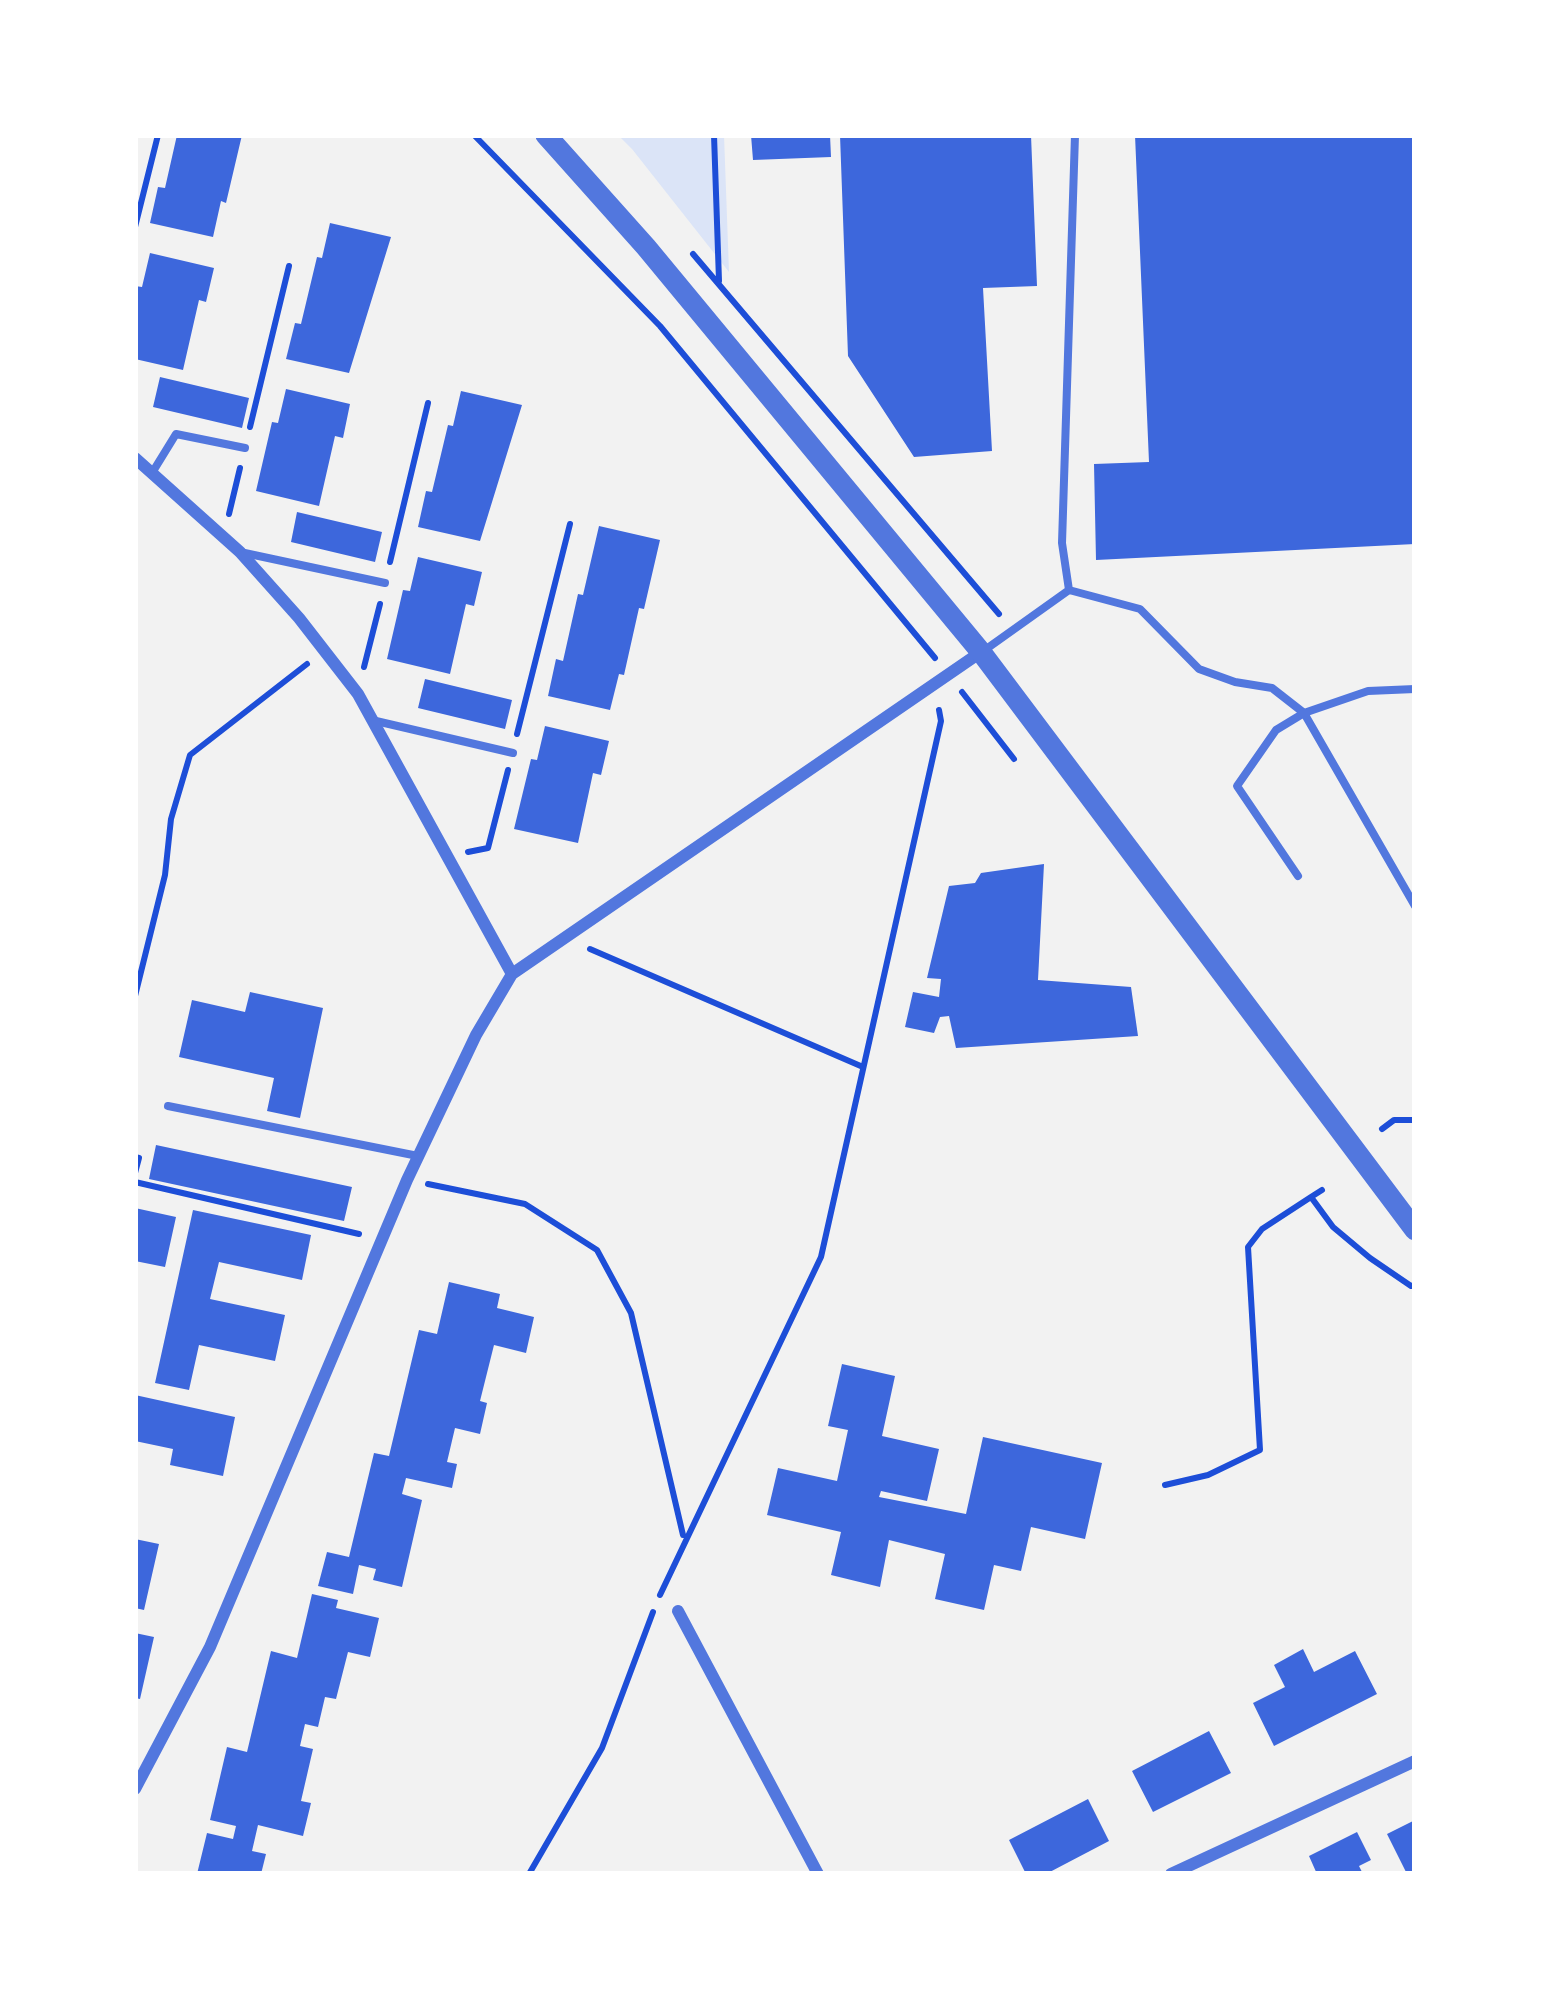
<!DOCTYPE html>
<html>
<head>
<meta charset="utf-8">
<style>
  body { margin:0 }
  #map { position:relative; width:1550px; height:2009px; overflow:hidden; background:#f2f2f2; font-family:Rubik,sans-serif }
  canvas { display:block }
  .frame { position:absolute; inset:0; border:138px solid #fff; pointer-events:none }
</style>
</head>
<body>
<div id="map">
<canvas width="1550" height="2009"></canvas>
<div class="frame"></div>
</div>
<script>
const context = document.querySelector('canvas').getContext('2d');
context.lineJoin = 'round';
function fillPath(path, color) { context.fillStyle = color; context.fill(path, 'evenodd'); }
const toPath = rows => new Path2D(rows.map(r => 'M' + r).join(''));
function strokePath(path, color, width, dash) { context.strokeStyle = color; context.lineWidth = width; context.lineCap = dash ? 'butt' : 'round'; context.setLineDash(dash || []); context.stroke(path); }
fillPath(toPath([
  [618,135,724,135,729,272,632,149]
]), '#dbe4f7');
fillPath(toPath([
  [177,135,242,135,226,203,221,201,213,237,150,223,158,187,165,188],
  [751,135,830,135,831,157,753,160],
  [840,135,1031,135,1037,286,983,288,992,451,914,457,848,356],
  [1135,135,1415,135,1415,544,1096,560,1094,464,1149,462],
  [330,223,391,237,349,373,286,359,295,323,301,324,317,257,322,258],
  [150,253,214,268,206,302,199,300,183,370,135,359,135,286,142,287],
  [160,377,249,398,242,428,153,407],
  [286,389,350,404,343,438,335,436,319,506,256,491,272,422,278,423],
  [461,391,522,405,480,541,418,527,426,491,432,492,448,425,453,426],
  [297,512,382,532,375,562,291,542],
  [599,526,660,540,644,609,639,608,624,675,619,674,610,710,548,696,556,659,563,661,578,594,583,595],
  [418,557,482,572,474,606,466,604,450,674,387,659,403,590,410,591],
  [425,679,512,700,505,729,418,708],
  [545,726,609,741,601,775,593,773,578,843,514,829,531,759,537,760],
  [1044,864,1038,980,1131,987,1138,1036,956,1048,949,1016,940,1017,934,1033,905,1027,913,992,939,997,941,979,927,978,949,886,975,883,981,873],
  [250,992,323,1008,300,1118,267,1111,274,1078,179,1057,192,1000,245,1012],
  [156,1145,352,1187,344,1221,149,1179],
  [135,1208,176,1217,165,1267,135,1261],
  [193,1210,311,1235,302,1280,219,1262,210,1299,285,1315,275,1361,199,1345,189,1390,155,1383],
  [449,1282,500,1294,497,1308,534,1317,526,1353,494,1345,480,1401,487,1403,480,1434,455,1428,447,1462,457,1464,452,1488,406,1478,402,1494,422,1500,402,1587,373,1580,376,1569,359,1565,353,1594,318,1586,327,1552,349,1557,374,1453,389,1456,419,1330,437,1334],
  [842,1364,895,1376,882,1436,939,1449,927,1501,881,1491,879,1497,966,1514,983,1437,1102,1463,1085,1539,1031,1527,1021,1571,994,1565,984,1610,935,1599,945,1554,889,1540,880,1587,831,1575,841,1532,767,1515,778,1468,837,1481,848,1430,828,1426],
  [135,1395,235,1417,223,1476,170,1465,173,1449,135,1441],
  [135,1539,159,1544,144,1610,135,1608],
  [312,1594,338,1600,336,1608,379,1618,370,1657,348,1652,336,1699,325,1697,318,1727,305,1724,300,1746,313,1749,301,1801,311,1803,303,1836,258,1825,252,1851,266,1854,261,1874,197,1874,207,1833,233,1839,236,1826,210,1820,227,1747,247,1752,271,1651,297,1658],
  [135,1633,154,1637,140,1699,135,1698],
  [1303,1649,1314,1672,1355,1651,1377,1694,1274,1746,1253,1703,1285,1687,1274,1665],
  [1209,1731,1231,1773,1153,1812,1132,1771],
  [1088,1799,1109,1841,1046,1874,1026,1874,1009,1840],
  [1415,1820,1415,1874,1407,1874,1387,1834],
  [1357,1832,1371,1860,1359,1866,1363,1874,1317,1874,1309,1856]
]), '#3d67dc');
strokePath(toPath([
  [474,135,660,326,935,658],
  [714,135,719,281],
  [135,227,158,135],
  [693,254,999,614],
  [250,427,289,266],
  [229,514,240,468],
  [390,562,428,403],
  [364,667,380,604],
  [962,692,1014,759],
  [517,734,570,524],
  [468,852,488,848,508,770],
  [590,949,863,1067],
  [135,996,165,875,171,819,190,755,307,664],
  [1382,1129,1394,1120,1415,1120],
  [135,1157,139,1158,135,1173],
  [135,1182,359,1234],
  [428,1184,525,1204,597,1250,631,1313,683,1535],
  [1322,1190,1311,1197,1333,1227,1370,1258,1411,1286,1415,1285],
  [1165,1485,1208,1475,1260,1450,1248,1247,1262,1229,1311,1197],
  [660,1595,821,1257,941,721,939,710],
  [529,1874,602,1748,653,1612]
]), '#1d4ed8', 6);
strokePath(toPath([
  [152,473,176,434,245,448],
  [240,552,385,583],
  [1069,590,1062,543,1075,135],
  [982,652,1069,590,1140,609,1199,669,1235,682,1272,688,1304,713,1368,691,1415,689],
  [376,721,513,753],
  [1298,876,1237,786,1276,730,1304,713,1415,906],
  [168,1106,418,1156]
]), '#5277de', 8);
strokePath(toPath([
  [135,458,240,552,299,618,358,694,512,974],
  [678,1611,818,1874],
  [135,1789,210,1647,407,1180,476,1035,512,974,981,652],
  [1171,1874,1415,1761]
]), '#5277de', 12);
strokePath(toPath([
  [546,135,646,247,981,652,1415,1230]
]), '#5277de', 21);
</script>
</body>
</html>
